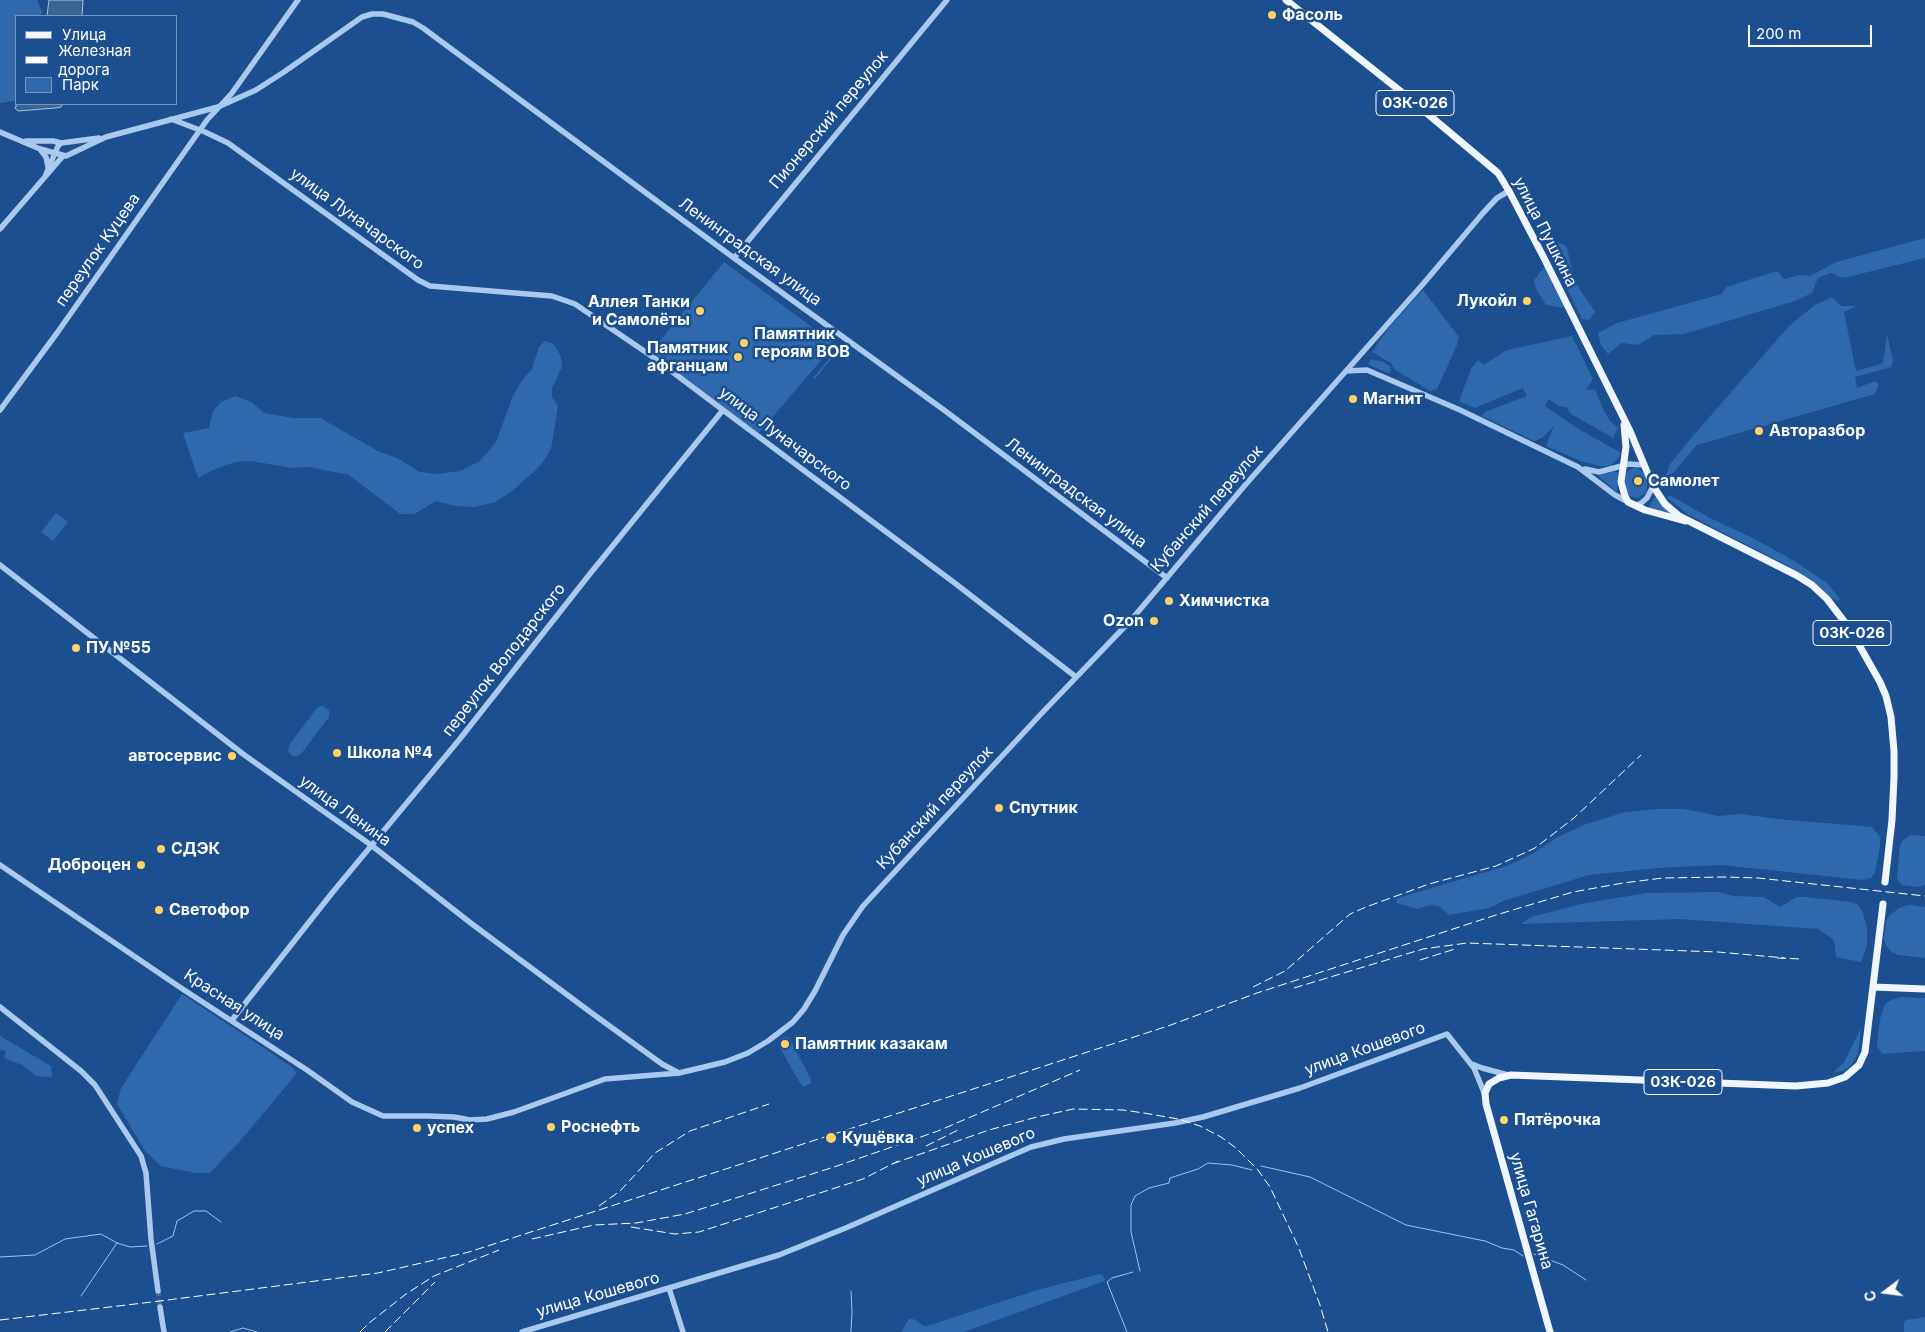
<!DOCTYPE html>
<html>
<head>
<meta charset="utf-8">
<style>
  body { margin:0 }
  #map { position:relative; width:1925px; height:1332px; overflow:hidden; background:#1b4f8f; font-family:Inter,sans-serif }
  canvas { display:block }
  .legend { position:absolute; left:15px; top:15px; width:162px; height:90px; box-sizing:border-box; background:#1b4f8f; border:1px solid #7695bc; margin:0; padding:6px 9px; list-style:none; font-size:15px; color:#fff }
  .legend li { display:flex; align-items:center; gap:10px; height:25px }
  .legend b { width:25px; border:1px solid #7695bc }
  .north { position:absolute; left:1860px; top:1267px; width:50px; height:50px; -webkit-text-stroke:4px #1b4f8f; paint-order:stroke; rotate:255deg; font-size:14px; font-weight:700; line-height:20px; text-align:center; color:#fff }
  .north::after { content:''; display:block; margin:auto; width:18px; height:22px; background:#fff; clip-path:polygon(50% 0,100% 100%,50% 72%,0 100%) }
  .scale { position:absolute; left:1748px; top:25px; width:124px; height:22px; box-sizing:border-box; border:2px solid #fff; border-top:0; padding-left:6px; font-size:15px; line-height:18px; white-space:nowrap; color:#fff; -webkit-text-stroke:4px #1b4f8f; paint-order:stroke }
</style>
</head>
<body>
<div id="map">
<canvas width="1925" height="1332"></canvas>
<ul class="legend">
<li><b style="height:6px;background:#f0f6ff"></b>Улица</li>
<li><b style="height:6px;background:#fff"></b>Железная дорога</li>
<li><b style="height:14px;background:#2e69ad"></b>Парк</li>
</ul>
<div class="north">С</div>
<div class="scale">200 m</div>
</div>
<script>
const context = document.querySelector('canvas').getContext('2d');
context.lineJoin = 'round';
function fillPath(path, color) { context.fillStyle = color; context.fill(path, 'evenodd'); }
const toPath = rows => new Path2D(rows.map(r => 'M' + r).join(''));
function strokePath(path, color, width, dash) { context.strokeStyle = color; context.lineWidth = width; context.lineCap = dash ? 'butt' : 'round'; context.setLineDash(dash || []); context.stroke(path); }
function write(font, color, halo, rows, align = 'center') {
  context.font = font + ' Inter,sans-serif'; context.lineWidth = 5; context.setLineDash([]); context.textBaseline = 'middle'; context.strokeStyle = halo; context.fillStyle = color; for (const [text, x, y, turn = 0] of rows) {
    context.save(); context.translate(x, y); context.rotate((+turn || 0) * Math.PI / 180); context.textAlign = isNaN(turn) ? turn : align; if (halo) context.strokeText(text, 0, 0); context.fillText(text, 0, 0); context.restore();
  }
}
fillPath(toPath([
  [0,0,37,0,42,12,41,16,16,16,16,96,15,101,0,103],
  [1925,238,1925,258,1852,276,1842,278,1831,273,1818,278,1812,293,1795,301,1684,334,1654,335,1638,345,1622,343,1608,354,1601,345,1598,333,1617,323,1722,294,1726,287,1777,271,1784,279,1801,275,1810,276,1836,262],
  [1549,240,1565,245,1567,248,1575,282,1595,312,1589,320,1582,319,1545,244],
  [724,262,835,344,759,433,650,353],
  [1545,266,1566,308,1546,305,1536,289,1534,280],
  [1423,290,1459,337,1457,345,1437,389,1430,391,1394,369,1391,363,1372,352,1387,330],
  [1832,297,1841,306,1857,306,1844,312,1856,371,1883,363,1887,334,1893,361,1891,367,1855,377,1857,388,1875,381,1879,385,1875,394,1697,445,1674,472,1664,480,1670,464,1692,437,1789,326,1815,305],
  [1572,336,1593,379,1586,390,1595,389,1603,409,1610,421,1618,428,1613,438,1571,414,1566,407,1558,406,1549,399,1545,406,1577,428,1621,453,1617,460,1610,466,1600,466,1581,461,1546,446,1554,426,1542,438,1534,441,1482,416,1485,412,1527,396,1523,388,1475,408,1459,401,1471,369,1478,360,1484,365,1507,350],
  [545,341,554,344,561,357,562,367,552,388,552,397,558,406,551,449,541,465,511,492,495,502,475,507,455,506,436,501,414,514,400,514,349,475,309,467,292,468,251,461,235,462,213,470,198,478,183,433,209,428,213,411,221,402,235,396,251,402,264,413,293,418,320,418,378,451,397,458,420,472,437,474,460,471,480,461,496,442,512,398,522,380,532,369,539,347],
  [837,349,838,351,815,379,813,378],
  [1371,359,1383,362,1390,366,1391,371,1388,373,1371,366,1368,363],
  [1635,467,1644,473,1648,482,1646,493,1638,498,1629,496,1624,483,1627,472],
  [1615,471,1618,473,1617,492,1598,476],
  [1669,495,1710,518,1755,539,1796,562,1827,583,1840,599,1838,601,1828,597,1796,570,1687,514,1667,497],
  [1656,496,1678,516,1648,508],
  [56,513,68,522,53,541,41,532],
  [322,706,329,710,329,717,301,754,297,756,292,756,288,751,289,745,317,708],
  [1658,809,1684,809,1719,816,1740,814,1779,819,1872,827,1880,837,1880,847,1875,872,1871,878,1863,880,1721,865,1658,868,1589,875,1503,901,1489,908,1449,915,1439,906,1429,905,1418,909,1397,903,1396,899,1418,892,1507,866,1532,854,1558,837,1586,824,1625,812],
  [1911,835,1925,836,1925,885,1918,887,1902,885,1898,881,1897,875,1900,845,1904,839],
  [1718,892,1734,896,1764,897,1780,907,1797,897,1806,897,1852,902,1858,905,1863,913,1867,928,1867,946,1861,962,1836,957,1834,940,1818,929,1680,919,1521,924,1531,917,1581,904,1647,893],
  [1909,905,1925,907,1925,958,1898,955,1891,952,1886,945,1884,938,1886,922,1889,916,1899,908],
  [182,994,267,1050,293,1068,297,1073,241,1140,210,1173,195,1173,161,1166,145,1151,117,1104,121,1088],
  [1902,997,1925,998,1925,1051,1882,1054,1877,1046,1880,1019,1885,1004,1893,999],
  [1861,1028,1858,1054,1850,1067,1842,1071,1833,1073,1844,1062],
  [0,1036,51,1066,52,1077,36,1076,22,1065,4,1058,6,1051,0,1050],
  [785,1037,789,1038,811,1079,811,1083,804,1087,800,1083,779,1046,780,1039],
  [1100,1274,1103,1276,1105,1280,1102,1282,964,1332,902,1332,906,1323,910,1319,913,1319,924,1326,927,1326,1037,1290],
  [1925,1317,1925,1332,1904,1332,1904,1322,1906,1320]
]), '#2e69ad');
const water = toPath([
  [49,0,83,0,82,16,47,16,49,0],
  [17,104,63,104,61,107,55,108,18,111,15,108,17,104]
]);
fillPath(water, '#3c6290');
strokePath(water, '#9cc4f0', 1);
strokePath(toPath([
  [1261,1166,1310,1177,1406,1225,1485,1241,1502,1248,1514,1250,1523,1256],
  [157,1244,173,1236,177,1221,194,1211,206,1211,221,1222],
  [1534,1254,1563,1265,1586,1280],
  [0,1257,35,1255,65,1239,101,1234,117,1243,130,1247,147,1246],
  [1140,1271,1131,1232,1131,1205,1135,1196,1149,1188,1169,1183,1170,1178,1198,1169,1208,1163,1232,1165,1252,1170],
  [851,1291,852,1311,851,1332],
  [81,1296,117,1243],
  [230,1332,243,1328,257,1332],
  [1127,1332,1107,1282,1112,1278,1133,1272]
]), '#9cc4f0', 1);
strokePath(toPath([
  [158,1291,160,1307]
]), '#3d69a0', 5.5, [5.5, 3]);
strokePath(toPath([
  [171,119,205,132,228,143,418,280,430,286,552,296,575,304,650,355,723,410,956,584,1076,677],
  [0,132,40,149,66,156,106,137,218,107,256,90,284,72,362,17,372,14,383,14,413,22,423,28,734,258,944,410,1167,578],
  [26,141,53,141,61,143],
  [40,149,46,157,48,167],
  [46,174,58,146,61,143,99,138],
  [0,229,63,156],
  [734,258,947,0],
  [1346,371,1367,370,1460,410,1578,467,1615,495,1628,502],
  [0,410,57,333,207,120,232,93,298,0],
  [1585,469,1599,472,1629,464,1644,465],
  [1634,505,1640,504,1647,498,1653,486],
  [0,565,243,754,371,845,472,924,593,1014,662,1064,679,1073],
  [0,865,181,988,307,1070,352,1102,383,1116,428,1116,454,1117,470,1120,487,1119,514,1112,605,1079,679,1073,725,1062,748,1053,768,1041,793,1022,804,1009,815,991,843,935,863,906,1041,714,1132,619,1246,484,1423,284,1483,213,1497,198,1509,191],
  [0,1007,81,1071,95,1085,141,1156,146,1173,151,1239,158,1291],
  [232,1020,332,893,459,740,589,575,723,410],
  [1472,1064,1482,1068,1508,1075],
  [669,1288,683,1332],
  [160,1307,164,1332],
  [522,1332,779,1255,848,1227,1031,1147,1064,1139,1175,1123,1203,1117,1300,1088,1447,1034,1474,1068,1485,1095]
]), '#a9c9ee', 5.5);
strokePath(toPath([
  [1286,0,1404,94,1498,173,1509,191,1544,258,1630,431,1653,486,1665,504,1679,516,1796,575,1812,585,1827,599,1850,629,1880,682,1886,696,1891,717,1894,751,1894,777,1892,820,1885,882],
  [1624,425,1626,447,1621,482,1625,496,1628,502,1645,510,1685,521],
  [1873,987,1925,989],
  [1550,1332,1486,1104,1485,1093,1489,1084,1499,1078,1511,1075,1796,1086,1828,1083,1845,1077,1859,1065,1865,1052,1883,904]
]), '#f0f6ff', 7);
strokePath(toPath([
  [1777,958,1801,959],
  [1420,960,1455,949],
  [1253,987,1285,971,1350,914,1366,907,1429,884,1496,866,1535,848,1574,818,1641,755],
  [1294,988,1423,949,1467,943,1718,952,1785,958],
  [926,1146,958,1130],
  [892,1164,989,1130,1037,1117,1073,1109,1123,1110,1144,1113,1178,1119,1200,1126,1221,1137,1236,1148,1258,1170,1270,1187,1298,1246,1320,1305,1328,1332],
  [599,1206,620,1191,655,1153,690,1131,769,1104],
  [631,1227,675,1234,699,1232,863,1179,898,1161],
  [532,1239,594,1225,636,1223,685,1214,834,1167,938,1131,1080,1070],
  [0,1320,152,1302,378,1273,469,1252,1168,1026,1257,993,1496,915,1573,892,1623,883,1663,878,1724,877,1758,878,1925,896],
  [360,1332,369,1323,406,1294,434,1276,499,1250],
  [385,1332,435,1282]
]), '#fff', 1, [9, 4]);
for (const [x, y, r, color] of [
  [1272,15,5,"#ffd166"],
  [1527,301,5,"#ffd166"],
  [700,311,5,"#ffd166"],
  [744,343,5,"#ffd166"],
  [738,357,5,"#ffd166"],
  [1353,399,5,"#ffd166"],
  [1759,431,5,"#ffd166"],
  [1638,481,5,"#ffd166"],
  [1169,601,5,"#ffd166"],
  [1154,621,5,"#ffd166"],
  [76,648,5,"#ffd166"],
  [337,753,5,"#ffd166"],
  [232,756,5,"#ffd166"],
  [999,808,5,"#ffd166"],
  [161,849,5,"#ffd166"],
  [141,865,5,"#ffd166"],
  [159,910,5,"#ffd166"],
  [785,1044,5,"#ffd166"],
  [1504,1120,5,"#ffd166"],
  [551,1127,5,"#ffd166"],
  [417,1128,5,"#ffd166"],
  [831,1138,6,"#ffd166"]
]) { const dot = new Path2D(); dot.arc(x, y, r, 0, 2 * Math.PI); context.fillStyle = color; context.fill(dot); strokePath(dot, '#1b4f8f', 2); }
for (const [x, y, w] of [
  [1415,103,78],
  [1852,633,78],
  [1683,1082,78]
]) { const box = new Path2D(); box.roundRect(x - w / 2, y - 12.5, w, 25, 4); context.fillStyle = '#1b4f8f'; context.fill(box); strokePath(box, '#fff', 1); }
write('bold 15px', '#fff', null, [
  ["03К-026",1415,103],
  ["03К-026",1852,633],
  ["03К-026",1683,1082]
]);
write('bold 16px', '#fff', '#1b4f8f', [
  ["Фасоль",1282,15],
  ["Лукойл",1517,301,"right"],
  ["Аллея Танки",690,302,"right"],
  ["и Самолёты",690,320,"right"],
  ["Памятник",754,334],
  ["героям ВОВ",754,352],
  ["Памятник",728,348,"right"],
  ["афганцам",728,366,"right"],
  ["Магнит",1363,399],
  ["Авторазбор",1769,431],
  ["Самолет",1648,481],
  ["Химчистка",1179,601],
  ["Ozon",1144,621,"right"],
  ["ПУ №55",86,648],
  ["Школа №4",347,753],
  ["автосервис",222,756,"right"],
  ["Спутник",1009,808],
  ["СДЭК",171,849],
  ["Доброцен",131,865,"right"],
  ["Светофор",169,910],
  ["Памятник казакам",795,1044],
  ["Пятёрочка",1514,1120],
  ["Роснефть",561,1127],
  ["успех",427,1128],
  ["Кущёвка",842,1138]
], 'left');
write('16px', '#fff', '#1b4f8f', [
  ["Пионерский переулок",829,120,-50],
  ["улица Луначарского",357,219,36],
  ["улица Пушкина",1545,232,63],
  ["переулок Куцева",98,250,-55],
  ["Ленинградская улица",750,252,36],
  ["улица Луначарского",785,439,37],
  ["Ленинградская улица",1076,493,37],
  ["Кубанский переулок",1207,509,-49],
  ["переулок Володарского",504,660,-52],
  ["Кубанский переулок",935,808,-47],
  ["улица Ленина",345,811,36],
  ["Красная улица",234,1005,33],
  ["улица Кошевого",1365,1049,-20],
  ["улица Кошевого",976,1157,-23],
  ["улица Гагарина",1531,1211,74],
  ["улица Кошевого",598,1295,-16]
]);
</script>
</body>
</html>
